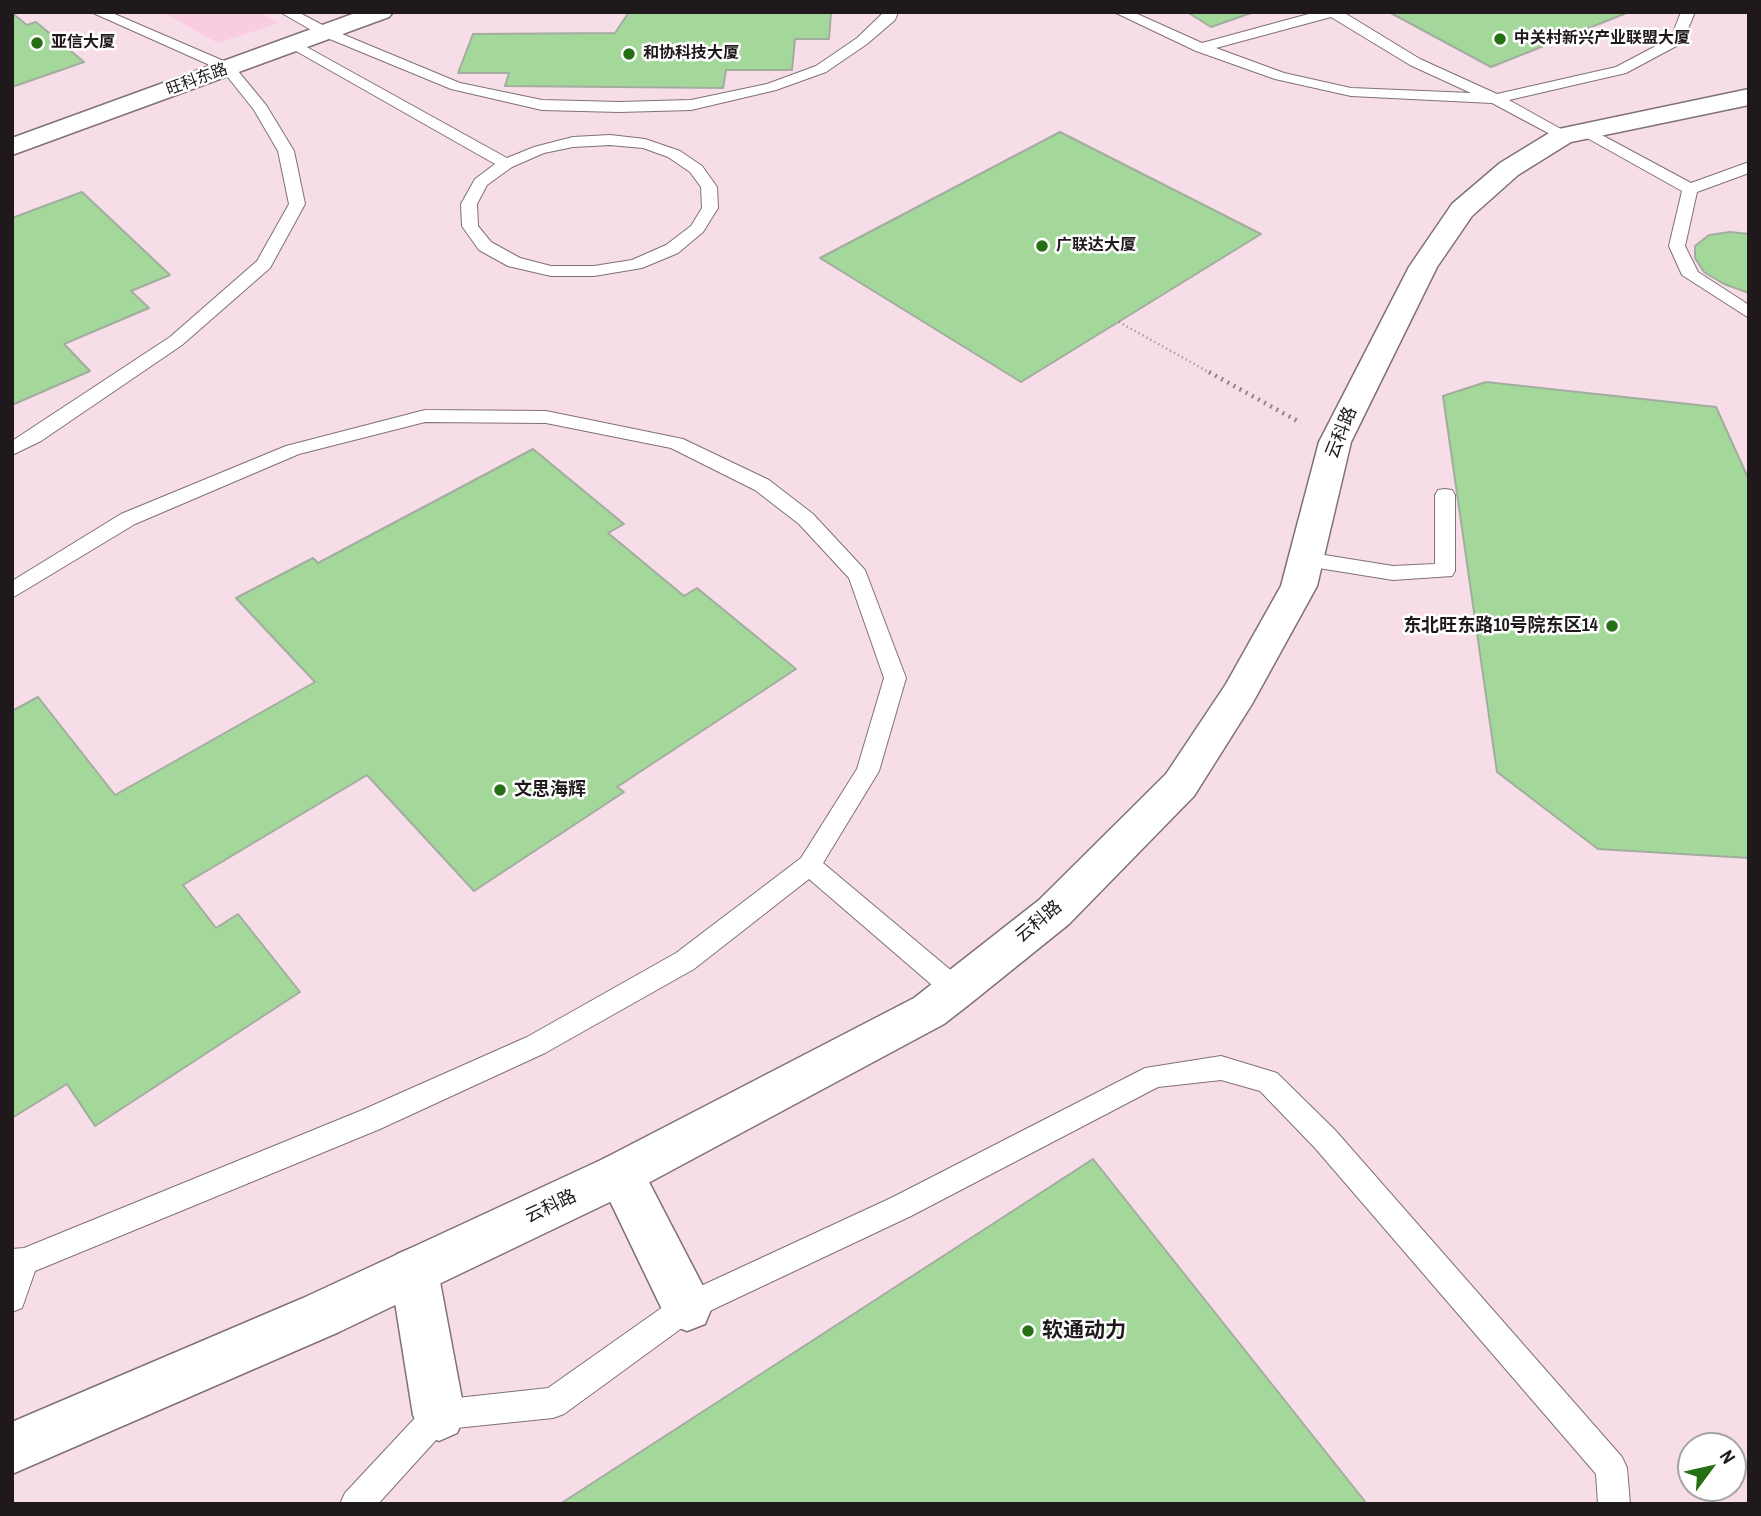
<!DOCTYPE html>
<html>
<head>
<meta charset="utf-8">
<style>
  body { margin:0 }
  #map { position:relative; width:1761px; height:1516px; overflow:hidden; background:#feedf4; font-family:"Archivo Narrow",sans-serif }
  canvas { display:block }
  .frame { position:absolute; inset:0; border:14px solid #1f191b; pointer-events:none }
  .north { position:absolute; left:1677px; top:1432px; width:70px; height:70px; box-sizing:border-box; background:#fff; border:2px solid #a5a3a4; border-radius:50%; rotate:57deg; font-size:19px; font-weight:700; line-height:28px; text-align:center; color:#1f191b }
  .north::after { content:''; display:block; margin:auto; width:24px; height:32px; background:#257013; clip-path:polygon(50% 0,100% 100%,50% 72%,0 100%) }
</style>
</head>
<body>
<div id="map">
<canvas width="1761" height="1516"></canvas>
<div class="frame"></div>
<div class="north">N</div>
</div>
<script>
const context = document.querySelector('canvas').getContext('2d');
context.lineJoin = 'round';
function fillPath(path, color) { context.fillStyle = color; context.fill(path, 'evenodd'); }
const toPath = rows => new Path2D(rows.map(r => 'M' + r).join(''));
function strokePath(path, color, width, dash) { context.strokeStyle = color; context.lineWidth = width; context.lineCap = dash ? 'butt' : 'round'; context.setLineDash(dash || []); context.stroke(path); }
function write(font, color, halo, rows, align = 'center') {
  context.font = font + ' "Archivo Narrow","Noto Sans SC",sans-serif'; context.lineWidth = 5; context.setLineDash([]); context.textBaseline = 'middle'; context.strokeStyle = halo; context.fillStyle = color; for (const [text, x, y, turn = 0] of rows) {
    context.save(); context.translate(x, y); context.rotate((+turn || 0) * Math.PI / 180); context.textAlign = isNaN(turn) ? turn : align; if (halo) context.strokeText(text, 0, 0); context.fillText(text, 0, 0); context.restore();
  }
}
fillPath(toPath([
  [12,12,1749,12,1749,1504,12,1504],
  [1691,1446,1733,1446,1733,1488,1691,1488]
]), '#f7dde8');
fillPath(toPath([
  [163,12,259,12,279,23,218,43]
]), '#f9cce0');
const building = toPath([
  [629,12,831,12,829,39,795,39,792,70,726,70,723,88,505,86,509,73,458,73,473,34,615,33,629,12],
  [1187,12,1254,12,1211,27,1187,12],
  [1389,12,1629,12,1491,67,1389,12],
  [12,13,27,25,36,22,84,62,12,87,12,13],
  [1060,132,1261,234,1021,382,820,258,1060,132],
  [82,192,170,275,131,291,149,308,64,344,90,371,12,405,12,218,82,192],
  [1730,232,1749,234,1749,293,1724,284,1704,272,1695,258,1695,246,1709,235,1730,232],
  [1486,382,1716,407,1749,480,1749,858,1598,849,1497,772,1443,396,1486,382],
  [533,449,624,524,608,533,684,596,697,588,796,669,617,787,624,792,474,891,367,775,183,885,216,928,238,914,300,992,95,1126,67,1084,12,1118,12,711,38,697,115,795,315,682,236,598,313,558,318,563,533,449],
  [1093,1159,1367,1504,560,1504,1093,1159]
]);
fillPath(building, '#a4d89a');
strokePath(building, '#a2ada0', 2);
const lane = toPath([
  [91,12,110,12,233,65,266,105,294,151,305,204,270,268,182,345,41,441,12,455,12,441,170,337,257,261,289,204,278,151,254,110,223,71,91,12],
  [280,12,298,12,330,29,460,83,542,100,619,102,691,100,767,84,816,66,857,38,884,12,898,12,895,20,867,44,826,72,776,90,691,110,619,112,542,110,451,89,320,35,280,12],
  [1114,12,1133,12,1202,43,1316,12,1343,12,1420,59,1497,94,1616,67,1671,38,1681,12,1695,12,1682,43,1626,73,1509,100,1568,133,1571,136,1568,139,1563,141,1492,103,1351,96,1275,79,1196,51,1114,12],
  [1331,17,1410,65,1471,93,1351,88,1284,73,1216,48,1331,17],
  [294,40,507,158,534,147,573,137,610,135,645,139,680,151,702,166,717,187,718,208,703,232,678,253,642,268,594,276,551,276,508,266,479,250,462,226,461,204,475,179,495,164,289,47,289,41,294,40],
  [610,145,643,148,668,157,690,172,701,187,702,208,691,226,666,245,632,260,594,266,551,266,520,258,491,242,478,226,477,204,487,185,512,167,544,153,573,147,610,145],
  [1585,126,1691,183,1749,162,1749,173,1697,192,1685,246,1698,272,1749,305,1749,318,1682,275,1669,246,1682,191,1580,134,1577,131,1585,126],
  [425,410,546,411,683,439,769,480,813,514,865,570,906,678,879,771,823,863,965,982,969,990,965,998,956,1001,947,998,809,879,694,969,545,1053,380,1129,35,1271,22,1308,12,1312,12,1249,24,1248,360,1111,527,1037,676,953,801,858,857,769,884,678,849,578,799,524,755,490,671,448,546,423,425,422,299,454,135,524,12,598,12,581,121,514,286,446,425,410],
  [1445,489,1452,490,1455,495,1455,571,1452,576,1393,580,1306,566,1299,564,1296,559,1299,554,1306,552,1393,566,1435,564,1435,495,1438,490,1445,489],
  [1221,1056,1277,1073,1335,1130,1622,1457,1627,1468,1630,1504,1598,1504,1596,1474,1315,1148,1260,1091,1221,1080,1158,1087,911,1216,697,1317,564,1414,553,1418,446,1429,378,1504,340,1504,345,1493,428,1404,439,1400,548,1388,677,1297,891,1198,1145,1068,1221,1056]
]);
const street = toPath([
  [620,1152,637,1159,705,1290,712,1307,705,1324,687,1331,669,1324,597,1174,603,1159,620,1152],
  [414,1247,431,1254,438,1271,465,1415,457,1433,439,1441,421,1433,413,1415,390,1271,397,1254,414,1247]
]);
const secondary = toPath([
  [358,12,393,12,389,17,12,155,12,138,358,12],
  [1749,89,1749,105,1571,142,1518,175,1472,216,1437,267,1351,442,1317,586,1252,704,1194,796,1069,924,971,1003,944,1024,637,1189,339,1332,12,1474,12,1422,303,1298,603,1159,914,998,1039,900,1166,774,1226,684,1281,586,1319,442,1409,267,1452,204,1500,163,1554,130,1749,89]
]);
strokePath(lane, '#807177', 2);
strokePath(street, '#807177', 3);
strokePath(secondary, '#807177', 3);
strokePath(toPath([
  [1119,322,1212,374]
]), '#91868a', 2.5, [1, 3.5]);
strokePath(toPath([
  [1209,372,1301,423]
]), '#91868a', 4.5, [2, 5]);
fillPath(lane, '#fff');
fillPath(street, '#fff');
fillPath(secondary, '#fff');
for (const [x, y, r, color] of [
  [1500,39,7,"#257013"],
  [37,43,7,"#257013"],
  [629,54,7,"#257013"],
  [1042,246,7,"#257013"],
  [1612,626,7,"#257013"],
  [500,790,7,"#257013"],
  [1028,1331,7,"#257013"]
]) { const dot = new Path2D(); dot.arc(x, y, r, 0, 2 * Math.PI); context.fillStyle = color; context.fill(dot); strokePath(dot, '#fff', 2.5); }
write('bold 16px', '#1f191b', '#fff', [
  ["中关村新兴产业联盟大厦",1514,39],
  ["亚信大厦",51,43],
  ["和协科技大厦",643,54],
  ["广联达大厦",1056,246]
], 'left');
write('16px', '#1f191b', '#fff', [
  ["旺科东路",197,80,-20]
]);
write('18px', '#1f191b', '#fff', [
  ["云科路",1342,433,-68],
  ["云科路",1039,922,-40],
  ["云科路",551,1207,-25]
]);
write('bold 18px', '#1f191b', '#fff', [
  ["东北旺东路10号院东区14",1598,626],
  ["文思海辉",514,790,"left"]
], 'right');
write('bold 21px', '#1f191b', '#fff', [
  ["软通动力",1042,1331]
], 'left');
</script>
</body>
</html>
